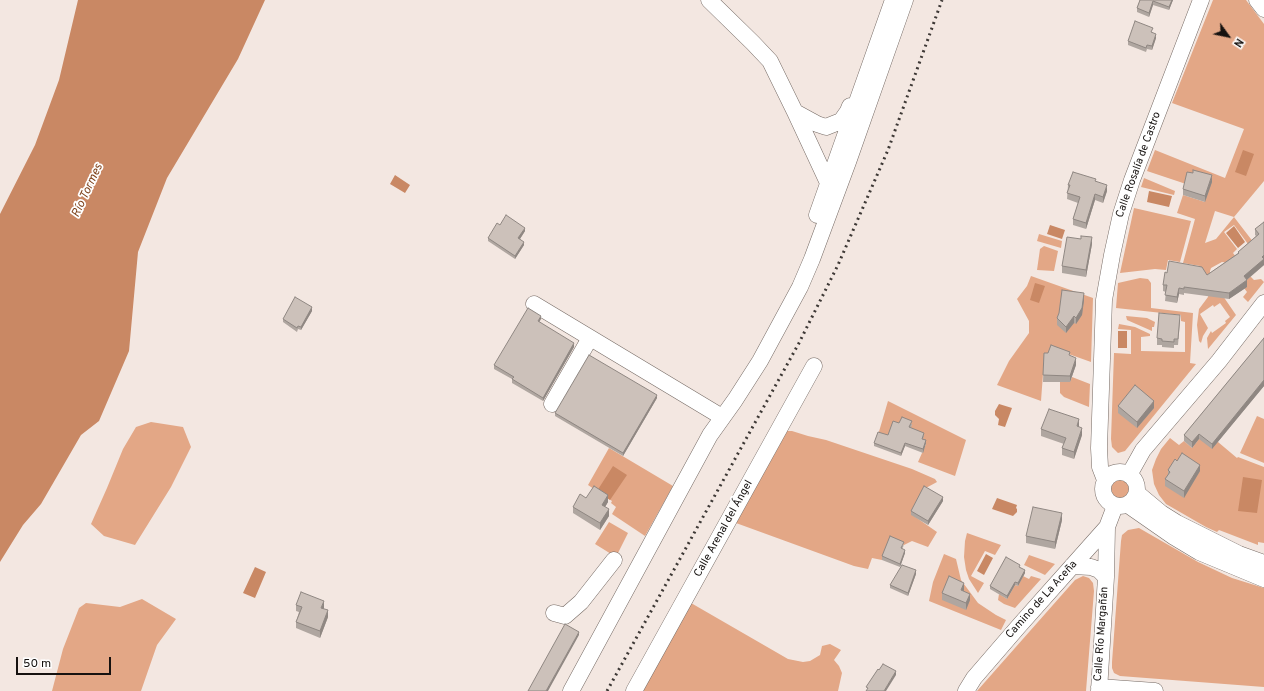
<!DOCTYPE html>
<html>
<head>
<meta charset="utf-8">
<style>
  body { margin:0 }
  #map { position:relative; width:1264px; height:691px; overflow:hidden; background:#f3e7e1; font-family:Overpass,sans-serif }
  canvas { display:block }
  .north { position:absolute; left:1208px; top:16px; width:40px; height:40px; -webkit-text-stroke:3px #fff; paint-order:stroke; rotate:123deg; font-size:11px; font-weight:700; line-height:16px; text-align:center; color:#161210 }
  .north::after { content:''; display:block; margin:auto; width:14px; height:18px; background:#161210; clip-path:polygon(50% 0,100% 100%,50% 72%,0 100%) }
  .scale { position:absolute; left:16px; top:657px; width:95px; height:18px; box-sizing:border-box; border:2px solid #161210; border-top:0; padding-left:5px; font-size:12px; line-height:14px; white-space:nowrap; color:#161210; -webkit-text-stroke:3px #fff; paint-order:stroke }
</style>
</head>
<body>
<div id="map">
<canvas width="1264" height="691"></canvas>
<div class="north">N</div>
<div class="scale">50 m</div>
</div>
<script>
const context = document.querySelector('canvas').getContext('2d');
context.lineJoin = 'round';
function fillPath(path, color) { context.fillStyle = color; context.fill(path, 'evenodd'); }
const toPath = rows => new Path2D(rows.map(r => 'M' + r).join(''));
function strokePath(path, color, width, dash) { context.strokeStyle = color; context.lineWidth = width; context.lineCap = dash ? 'butt' : 'round'; context.setLineDash(dash || []); context.stroke(path); }
function write(font, color, halo, rows, align = 'center') {
  context.font = font + ' Overpass,sans-serif'; context.lineWidth = 3.5; context.setLineDash([]); context.textBaseline = 'middle'; context.strokeStyle = halo; context.fillStyle = color; for (const [text, x, y, turn = 0] of rows) {
    context.save(); context.translate(x, y); context.rotate((+turn || 0) * Math.PI / 180); context.textAlign = isNaN(turn) ? turn : align; if (halo) context.strokeText(text, 0, 0); context.fillText(text, 0, 0); context.restore();
  }
}
fillPath(toPath([
  [1213,0,1246,0,1264,24,1264,181,1234,217,1264,256,1264,263,1248,244,1234,225,1224,232,1237,249,1233,253,1251,277,1254,280,1261,279,1264,282,1248,302,1243,297,1247,292,1244,288,1247,287,1229,263,1222,262,1211,268,1210,271,1210,277,1236,315,1208,349,1207,338,1211,331,1212,333,1226,323,1225,321,1230,317,1220,303,1214,307,1213,305,1200,314,1208,328,1203,336,1201,343,1199,341,1197,325,1199,309,1208,297,1210,286,1200,271,1200,266,1183,263,1195,219,1177,213,1183,195,1205,202,1186,184,1147,171,1155,150,1225,178,1244,129,1172,103],
  [1215,211,1234,217,1216,239,1205,243],
  [1144,178,1175,191,1174,195,1141,187],
  [1134,208,1191,221,1180,262,1168,260,1166,270,1155,269,1120,273],
  [1039,234,1062,241,1061,248,1037,241],
  [1044,246,1058,251,1054,271,1037,270,1040,249],
  [1031,276,1093,298,1091,362,1063,352,1044,360,1041,401,997,385,1009,361,1029,333,1029,321,1017,299,1027,286],
  [1140,278,1148,279,1151,283,1151,308,1193,313,1190,363,1196,364,1125,451,1118,453,1112,447,1111,439,1114,353,1131,354,1131,330,1118,329,1119,324,1135,327,1150,334,1150,336,1141,337,1141,351,1185,352,1185,322,1181,321,1181,315,1116,308,1118,283],
  [1126,316,1147,318,1155,322,1154,327,1152,327,1152,331,1127,320],
  [1072,377,1090,384,1089,407,1064,397,1060,393,1060,382,1070,382],
  [888,401,966,440,955,476,918,462,926,444,909,431,912,424,888,438,878,435],
  [1257,416,1264,419,1264,463,1240,453],
  [151,422,183,427,191,447,171,487,135,545,104,536,91,524,107,488,123,449,136,427],
  [787,431,792,431,808,436,826,440,912,469,935,479,937,482,924,489,911,514,937,532,928,547,912,541,904,545,891,540,882,560,872,558,868,569,854,566,736,523],
  [1170,438,1179,445,1184,441,1192,448,1199,439,1218,442,1237,458,1238,457,1264,467,1264,543,1258,542,1258,545,1219,530,1217,532,1206,527,1166,504,1159,495,1154,484,1152,470,1156,459,1161,449],
  [609,448,673,486,645,536,612,514,616,507,611,503,612,501,588,485],
  '1111 489a9 9 0 1 1 18 0a9 9 0 1 1-18 0Z',
  [609,522,628,533,616,557,595,544],
  [1139,528,1198,562,1232,578,1264,588,1264,687,1120,676,1114,673,1112,668,1112,662,1121,541,1122,535,1128,530],
  [967,533,1001,545,995,555,985,551,971,576,984,583,978,593,969,579,966,570,964,557,965,541],
  [944,554,956,559,961,580,978,603,996,615,1006,620,1001,630,929,601,933,582],
  [1029,555,1055,564,1045,575,1024,565],
  [1023,576,1029,579,1031,576,1041,579,1015,608,1004,604,998,600,999,594,1007,599,1015,585,1018,586],
  [1083,576,1089,578,1093,583,1094,591,1086,691,977,691,1075,580],
  [142,599,176,619,157,645,141,691,52,691,63,649,79,608,86,603,120,607],
  [691,603,788,659,803,662,810,661,820,655,822,646,830,644,841,650,834,660,839,666,842,673,838,691,642,691]
]), '#e3a786');
fillPath(toPath([
  [78,0,265,0,238,59,167,178,138,252,129,351,99,421,81,435,41,504,23,525,0,562,0,214,35,145,59,80],
  [1243,150,1254,154,1246,176,1235,172],
  [395,175,410,185,405,193,390,184],
  [1149,191,1172,196,1169,207,1147,202],
  [1050,225,1065,230,1062,239,1047,234],
  [1234,226,1245,242,1238,248,1226,233],
  [1035,283,1045,286,1039,303,1030,300],
  [1118,331,1127,331,1127,348,1118,348],
  [999,404,1012,408,1005,427,998,425,999,419,995,415,995,411],
  [613,466,627,475,610,500,597,491],
  [1243,477,1262,480,1257,513,1238,511],
  [997,498,1017,505,1016,508,1017,509,1017,512,1013,516,992,509],
  [986,554,993,558,984,575,977,571],
  [255,567,266,572,255,598,243,593]
]), '#c98864');
const minor = toPath([
  [709,0,753,43,770,61,795,112,828,183],
  [1257,0,1264,9],
  [795,112,817,124,826,127,841,121,848,111,850,106],
  [817,215,893,0],
  [534,304,722,417],
  [552,404,590,338],
  '1103 489a17 17 0 1 1 34 0a17 17 0 1 1-34 0Z',
  [1129,475,1143,450,1219,361,1264,303],
  [1105,480,1100,467,1099,448,1104,300,1112,255,1121,214,1132,180,1201,0],
  [1137,493,1161,513,1177,523,1239,554,1264,563],
  [1128,505,1174,537,1199,552,1264,579],
  [1072,566,1091,567,1099,570,1106,577],
  [554,613,565,616,581,602,614,560],
  [1099,687,1155,691],
  [571,691,710,435,735,400,760,361,800,287,812,259,848,162,905,0],
  [634,691,814,366],
  [966,691,974,678,1018,627,1107,527,1115,506],
  [1099,691,1106,577,1107,527]
]);
strokePath(minor, '#756a64', 17);
strokePath(minor, '#fff', 16);
strokePath(toPath([
  [607,691,799,343,838,265,888,150,942,0]
]), '#3d3835', 3, [2, 4]);
fillPath(toPath([
  [1140,0,1173,0,1169,10,1153,5,1149,17,1137,12,1137,8],
  [1152,32,1156,38,1152,50,1147,49,1146,52,1128,45,1128,41],
  [1096,181,1107,191,1103,203,1095,200,1086,229,1073,225,1073,219,1078,203,1067,199,1068,185],
  [1212,182,1205,202,1183,195,1183,189],
  [1264,222,1264,265,1247,280,1247,287,1229,299,1184,293,1184,295,1179,294,1177,303,1165,301,1166,292,1163,291,1163,285,1167,273,1207,275,1238,253,1238,252,1256,236,1255,235,1255,229],
  [500,225,525,231,520,239,524,245,515,259,488,241,488,238],
  [1092,244,1086,277,1062,273,1062,266],
  [1084,300,1082,315,1076,324,1074,323,1066,333,1057,325,1057,318],
  [312,311,301,330,298,329,297,332,283,322,283,319],
  [541,319,539,322,574,347,543,401,512,383,512,379,494,369,494,365],
  [1180,321,1178,345,1174,345,1174,348,1162,347,1162,345,1157,345,1157,338],
  [1264,338,1264,386,1212,449,1199,439,1192,448,1184,441,1184,435],
  [1044,353,1070,356,1076,365,1070,382,1043,382],
  [657,398,623,456,555,416,555,413],
  [1118,406,1154,408,1137,428,1118,413],
  [899,423,912,424,911,428,924,436,923,439,926,443,923,453,905,446,901,456,874,446,874,443,888,435],
  [1079,426,1079,427,1082,435,1074,459,1062,455,1062,448,1064,444,1041,436,1041,429],
  [1177,461,1200,471,1184,498,1165,486,1165,479,1168,475,1168,470],
  [586,498,608,502,605,507,609,516,600,530,573,513,573,507],
  [943,501,928,525,911,515,911,511],
  [1062,520,1055,549,1026,543,1026,536],
  [904,545,902,549,905,553,900,567,882,560,882,556],
  [1020,567,1025,573,1018,586,1015,585,1007,599,990,589,990,586],
  [916,574,908,596,890,588,890,585],
  [964,590,964,591,970,600,966,610,942,600,942,593],
  [296,605,324,608,324,609,328,617,320,638,296,628,296,622,299,612,296,611]
]), '#afa6a0');
fillPath(toPath([
  [1172,0,1173,0,1169,10,1169,7],
  [1153,1,1153,5,1149,17,1149,13],
  [1156,34,1156,38,1152,50,1152,46],
  [1212,175,1212,182,1205,202,1205,196],
  [1107,185,1107,191,1103,203,1103,197],
  [1095,194,1095,200,1086,229,1086,223],
  [525,228,525,231,518,242,518,238],
  [1092,237,1092,244,1086,277,1086,270],
  [524,242,524,245,515,259,515,256],
  [1264,255,1264,265,1244,282,1244,276],
  [1247,280,1247,287,1229,299,1229,293],
  [1179,288,1179,294,1177,303,1177,297],
  [1084,293,1084,300,1082,315,1076,324,1076,318],
  [312,307,312,311,301,330,301,327],
  [541,316,541,319,538,324,538,321],
  [1074,316,1074,323,1066,333,1066,327],
  [574,343,574,347,543,401,543,398],
  [1076,358,1076,365,1070,382,1070,376],
  [1264,380,1264,386,1212,449,1212,444],
  [657,395,657,398,623,456,623,453],
  [1154,401,1154,408,1137,428,1137,422],
  [1079,419,1079,426,1077,433,1077,426],
  [1082,428,1082,435,1074,459,1074,452],
  [1199,434,1199,439,1192,448,1192,442],
  [926,440,926,443,923,453,923,449],
  [905,443,905,446,901,456,901,453],
  [1200,465,1200,471,1184,498,1184,491],
  [608,495,608,502,602,512,602,505],
  [943,497,943,501,928,525,928,521],
  [609,509,609,516,600,530,600,523],
  [1062,513,1062,520,1055,549,1055,542],
  [905,550,905,553,900,567,900,564],
  [916,570,916,574,908,596,908,593],
  [1025,570,1025,573,1018,586,1018,583],
  [1015,582,1015,585,1007,599,1007,596],
  [964,583,964,590,961,596,961,590],
  [970,594,970,600,966,610,966,603],
  [324,601,324,608,321,614,321,608],
  [328,610,328,617,320,638,320,631],
  [579,632,579,635,548,691,546,691],
  [896,671,896,675,886,691,884,691]
]), '#8f8782');
const building = toPath([
  [1140,0,1172,0,1169,7,1153,1,1149,13,1137,8,1140,0],
  [1135,21,1153,28,1151,32,1156,34,1152,46,1147,45,1146,48,1128,41,1135,21],
  [1193,170,1212,175,1205,196,1183,189,1187,172,1193,173,1193,170],
  [1073,172,1096,179,1095,181,1107,185,1103,197,1095,194,1086,223,1073,219,1080,197,1067,193,1070,185,1068,185,1073,172],
  [506,215,525,228,518,238,524,242,515,256,488,238,497,223,500,225,506,215],
  [1264,222,1264,255,1262,257,1264,259,1244,276,1247,280,1229,293,1184,287,1184,289,1179,288,1177,297,1165,295,1167,285,1163,285,1165,272,1167,273,1169,261,1202,267,1207,275,1239,253,1238,252,1259,234,1255,229,1264,222],
  [1081,236,1092,237,1086,270,1062,266,1067,237,1081,239,1081,236],
  [1062,290,1084,293,1082,308,1076,318,1074,316,1066,327,1057,318,1059,313,1062,290],
  [295,297,312,307,301,327,298,326,297,328,283,319,295,297],
  [528,308,541,316,538,321,574,343,543,398,512,379,514,377,494,365,528,308],
  [1159,313,1180,315,1178,339,1174,339,1174,342,1162,341,1162,339,1157,338,1159,313],
  [1264,338,1264,380,1212,444,1199,434,1192,442,1184,435,1264,338],
  [1051,345,1070,352,1069,355,1076,358,1070,376,1043,375,1044,353,1048,353,1051,345],
  [589,355,657,395,623,453,555,413,589,355],
  [1135,385,1154,401,1137,422,1118,406,1135,385],
  [1049,409,1079,419,1077,426,1082,428,1074,452,1062,448,1066,438,1041,429,1049,409],
  [902,417,912,421,909,427,924,433,922,439,926,440,923,449,905,443,901,453,874,443,878,432,888,435,893,421,899,423,902,417],
  [1182,453,1200,465,1184,491,1165,479,1170,472,1168,470,1175,459,1177,461,1182,453],
  [594,486,608,495,602,505,609,509,600,523,573,507,580,494,586,498,594,486],
  [924,486,943,497,928,521,911,511,924,486],
  [1033,507,1062,513,1055,542,1026,536,1033,507],
  [890,536,904,542,901,548,905,550,900,564,882,556,890,536],
  [1006,557,1020,565,1019,567,1025,570,1018,583,1015,582,1007,596,990,586,1006,557],
  [902,565,916,570,908,593,890,585,902,565],
  [949,576,964,583,961,590,970,594,966,603,942,593,949,576],
  [301,592,324,601,321,608,328,610,320,631,296,622,302,607,296,605,301,592],
  [565,624,579,632,546,691,528,691,565,624],
  [883,664,896,671,884,691,866,691,868,688,866,687,878,669,879,670,883,664]
]);
fillPath(building, '#ccc1ba');
strokePath(building, '#8f8782', 1);
write('11px', '#161210', '#fff', [
  ["Calle Rosalía de Castro",1139,165,-70],
  ["Calle Arenal del Ángel",724,529,-61],
  ["Camino de La Aceña",1042,600,-48],
  ["Calle Río Margañán",1102,634,-86]
]);
write('italic 12px', '#7d4019', '#fff', [
  ["Río Tormes",88,191,-65]
]);
</script>
</body>
</html>
